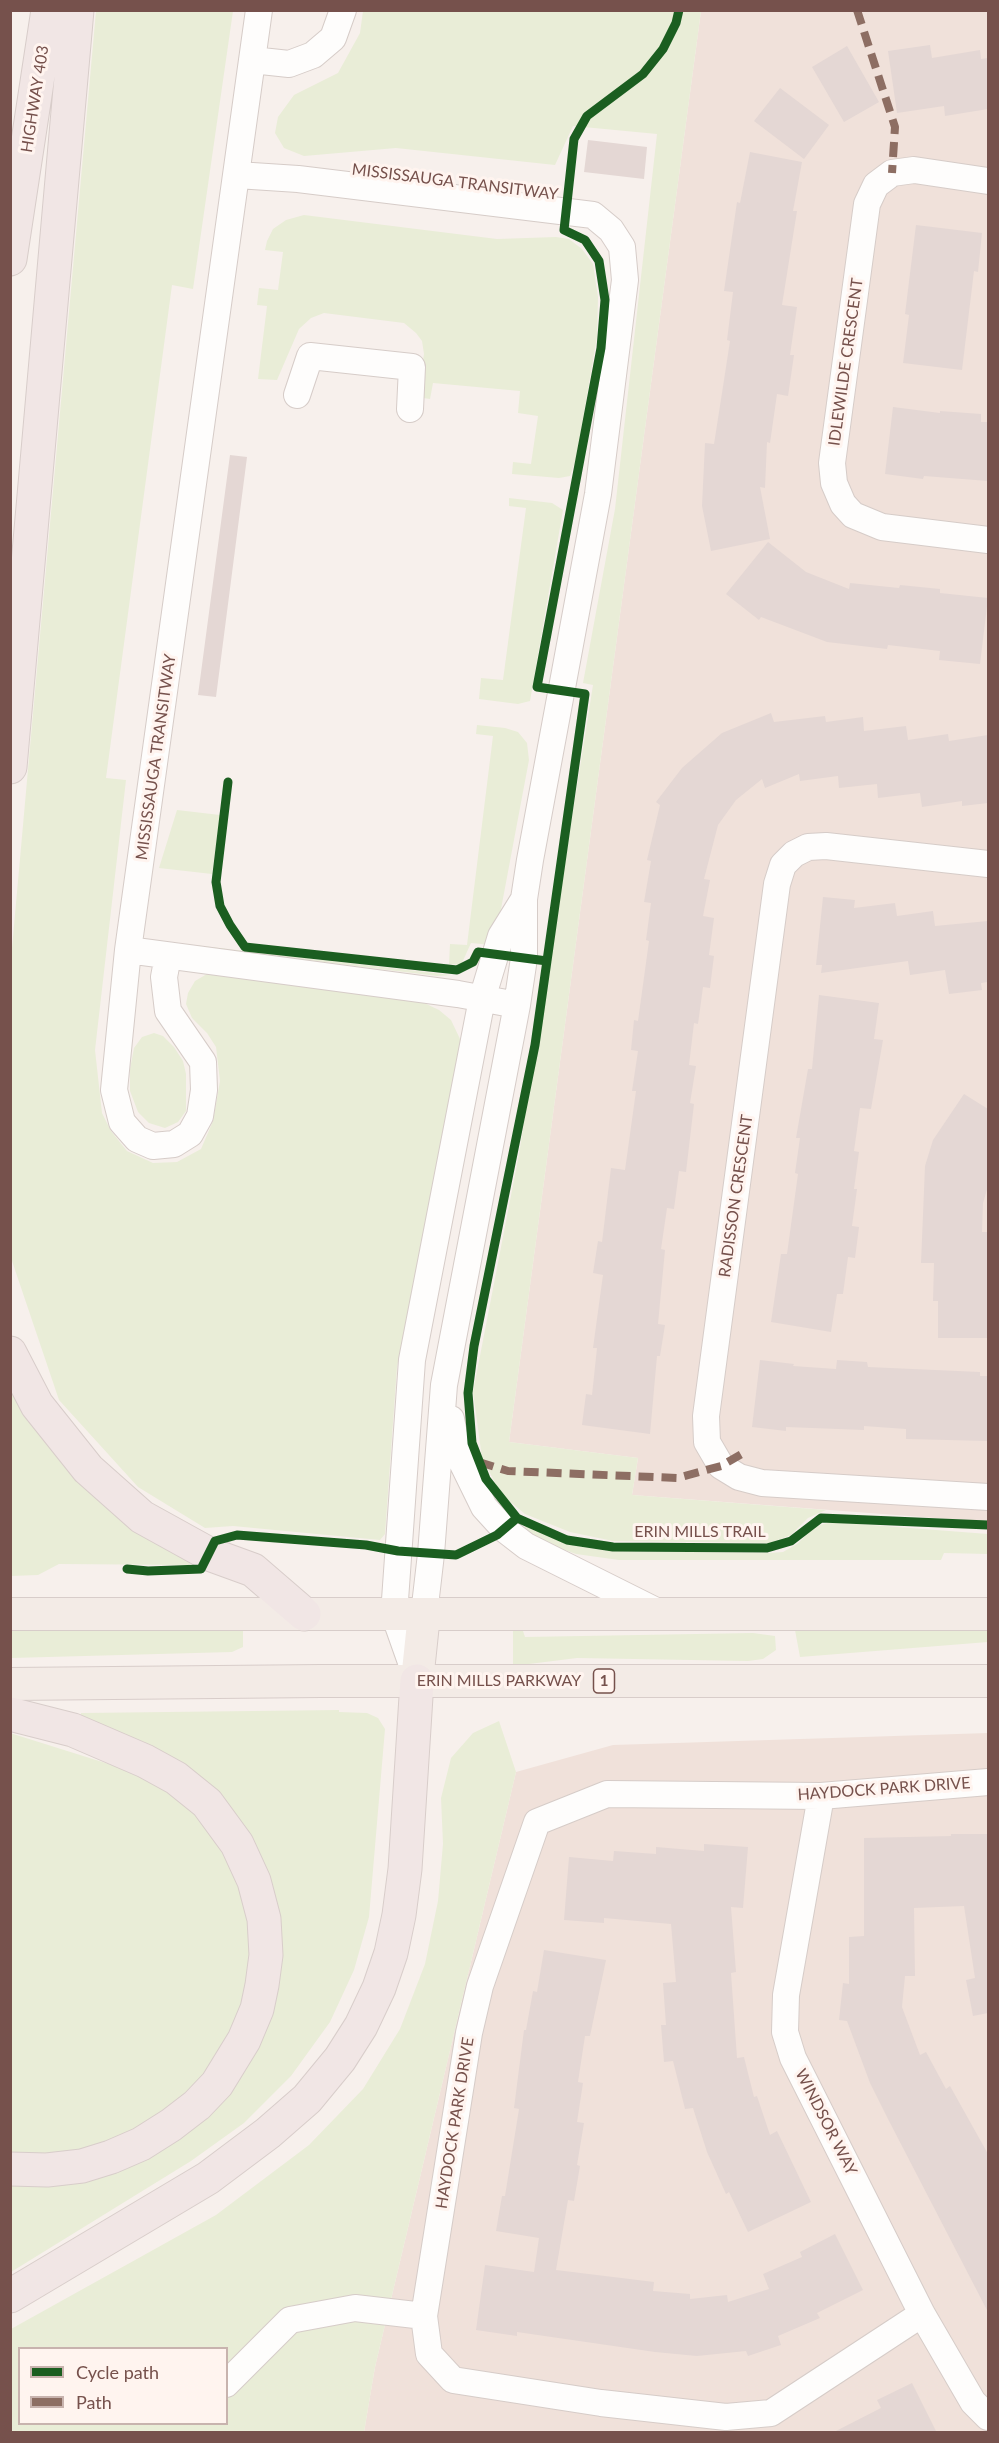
<!DOCTYPE html>
<html>
<head>
<meta charset="utf-8">
<style>
  body { margin:0 }
  #map { position:relative; width:999px; height:2443px; overflow:hidden; background:#f7f0ec; font-family:Lato,sans-serif }
  canvas { display:block }
  .frame { position:absolute; inset:0; border:12px solid #76514c; pointer-events:none }
  .legend { position:absolute; left:18px; top:2347px; width:210px; height:78px; box-sizing:border-box; background:#fff4ef; border:2px solid #c8b3ae; margin:0; padding:8px 10px; list-style:none; font-size:18px; color:#76514c }
  .legend li { display:flex; align-items:center; gap:12px; height:30px }
  .legend b { width:30px; border:2px solid #c8b3ae }
</style>
</head>
<body>
<div id="map">
<canvas width="999" height="2443"></canvas>
<div class="frame"></div>
<ul class="legend">
<li><b style="height:8px;background:#1b5e20"></b>Cycle path</li>
<li><b style="height:8px;background:#8d6e63"></b>Path</li>
</ul>
</div>
<script>
const context = document.querySelector('canvas').getContext('2d');
context.lineJoin = 'round';
function fillPath(path, color) { context.fillStyle = color; context.fill(path, 'evenodd'); }
const toPath = rows => new Path2D(rows.map(r => 'M' + r).join(''));
function strokePath(path, color, width, dash) { context.strokeStyle = color; context.lineWidth = width; context.lineCap = dash ? 'butt' : 'round'; context.setLineDash(dash || []); context.stroke(path); }
function write(font, color, halo, rows, align = 'center') {
  context.font = font + ' Lato,sans-serif'; context.lineWidth = 6; context.setLineDash([]); context.textBaseline = 'middle'; context.strokeStyle = halo; context.fillStyle = color; for (const [text, x, y, turn = 0] of rows) {
    context.save(); context.translate(x, y); context.rotate((+turn || 0) * Math.PI / 180); context.textAlign = isNaN(turn) ? turn : align; if (halo) context.strokeText(text, 0, 0); context.fillText(text, 0, 0); context.restore();
  }
}
fillPath(toPath([
  [701,11,988,11,988,1522,632,1495,638,1458,509,1442],
  [988,1733,988,2432,364,2432,375,2367,516,1772,613,1745]
]), '#f0e1da');
fillPath(toPath([
  [96,11,233,11,193,289,172,285,106,778,126,780,95,1050,102,1113,111,1131,127,1151,153,1163,177,1162,201,1149,213,1121,220,1081,216,1047,207,1033,192,1018,186,1004,188,993,195,981,207,974,420,1001,439,1010,451,1020,460,1039,460,1064,397,1367,385,1534,380,1540,233,1526,205,1528,138,1487,59,1400,11,1258,11,959],
  [363,11,701,11,509,1442,638,1458,632,1495,826,1510,808,1518,791,1535,770,1543,613,1541,570,1532,525,1514,501,1494,482,1458,473,1392,519,1154,593,685,583,683,615,509,657,134,573,126,555,165,396,148,304,156,284,148,275,133,278,117,294,95,338,73,360,33],
  [304,215,497,239,556,237,569,239,582,249,593,264,598,297,597,337,576,459,570,476,559,478,512,474,513,462,531,464,538,416,518,413,520,391,433,383,430,399,417,397,424,354,422,341,416,333,404,323,324,313,311,318,299,329,277,380,258,379,267,306,257,305,259,288,278,290,283,252,265,250,267,241,273,229,286,220],
  [509,498,552,503,563,510,530,701,518,704,479,699,481,678,503,680,526,508,509,506],
  [477,725,505,728,518,732,527,743,529,760,498,925,492,945,471,943,461,965,449,964,450,944,467,945,493,736,476,734],
  [177,810,220,815,212,874,159,868],
  [194,945,451,975,437,976,203,947],
  [154,1033,163,1036,174,1047,183,1061,186,1074,186,1111,178,1122,165,1128,149,1123,138,1112,130,1091,130,1069,134,1048,142,1037],
  [10,1389,29,1421,74,1476,192,1562,189,1565,59,1564,38,1575,11,1576],
  [832,1522,988,1534,988,1554,944,1553,941,1560,619,1560,576,1554,548,1544,524,1529,526,1525,576,1546,609,1551,769,1553,783,1552,797,1544,816,1526],
  [243,1627,243,1647,232,1652,11,1658,10,1630],
  [795,1630,988,1630,988,1642,800,1657],
  [513,1631,523,1631,525,1637,753,1633,775,1636,776,1650,763,1659,748,1661,577,1658,513,1666],
  [339,1710,339,1712,367,1713,378,1718,385,1729,369,1917,354,1970,330,2022,291,2076,244,2123,191,2161,11,2272,11,2179,140,2158,271,2005,246,1834,81,1720,81,1713],
  [499,1721,516,1772,375,2367,364,2432,11,2432,11,2329,216,2215,309,2145,363,2089,400,2029,425,1964,438,1901,443,1844,441,1798,451,1758,473,1733],
  [20,2348,226,2348,226,2424,20,2424],
  [10,1733,131,1771,173,1795,205,1824,228,1859,240,1886,252,1945,244,1999,229,2037,207,2072,172,2105,127,2134,83,2150,38,2155,11,2152]
]), '#e9edd7');
fillPath(toPath([
  [930,45,932,58,980,50,981,59,988,58,988,109,945,116,944,106,897,113,888,51],
  [847,46,879,102,844,122,812,67],
  [780,88,829,125,804,159,754,121],
  [588,140,647,147,644,179,584,172],
  [750,152,802,162,793,211,797,211,782,305,797,307,790,355,794,355,788,396,777,394,770,443,767,442,765,488,760,487,770,539,711,551,702,506,705,443,714,444,722,393,730,341,727,340,733,292,724,291,737,202,740,203],
  [916,225,982,233,978,272,974,271,962,370,903,363,909,315,905,314],
  [893,407,940,413,940,411,981,414,981,422,988,422,988,481,924,476,923,479,885,474],
  [230,455,247,457,216,697,198,695],
  [768,542,806,572,849,589,850,583,899,588,900,585,940,589,940,593,988,598,980,664,939,660,940,651,888,645,887,649,827,642,761,617,759,620,726,594],
  [771,713,774,722,825,716,826,722,863,717,864,731,906,726,908,740,948,734,949,741,988,735,988,803,962,806,962,801,922,807,920,793,878,798,877,784,839,788,838,776,800,781,799,774,765,788,762,779,736,800,718,825,704,879,710,880,703,916,714,918,709,955,714,956,710,988,703,987,698,1024,694,1023,689,1065,696,1066,690,1103,694,1104,686,1172,679,1171,674,1209,667,1208,661,1249,665,1250,658,1324,665,1325,660,1356,657,1356,650,1434,582,1425,586,1394,592,1395,597,1348,593,1348,603,1275,593,1273,598,1241,602,1242,611,1168,625,1170,636,1091,632,1091,638,1051,631,1050,634,1020,638,1021,649,941,646,940,651,903,644,902,651,861,647,860,660,805,656,802,682,768,722,733],
  [823,897,855,900,854,908,895,903,897,916,933,911,935,926,988,921,988,982,981,983,982,990,949,994,945,970,910,975,908,961,821,973,822,965,816,965],
  [819,995,879,1003,874,1039,883,1040,871,1109,860,1108,854,1151,859,1152,854,1189,857,1189,852,1226,859,1227,855,1258,848,1257,843,1294,837,1294,831,1332,771,1322,781,1254,787,1254,798,1174,795,1173,800,1138,796,1138,808,1069,812,1069],
  [964,1094,988,1109,988,1186,983,1203,982,1232,988,1232,988,1338,938,1338,938,1301,933,1301,934,1263,921,1263,925,1166,933,1140],
  [760,1360,794,1364,793,1366,836,1369,837,1360,867,1362,868,1367,980,1372,980,1376,988,1376,988,1441,906,1439,906,1429,864,1426,864,1430,786,1427,786,1431,752,1427],
  [951,1834,987,1834,988,2013,973,2016,966,1980,975,1978,964,1906,914,1908,915,1976,905,1976,902,2007,920,2055,926,2052,946,2089,950,2086,988,2154,988,2312,888,2119,870,2083,847,2021,839,2020,843,1983,849,1984,849,1937,864,1936,864,1838,951,1836],
  [704,1844,748,1847,743,1908,731,1907,736,1972,731,1973,737,2058,744,2057,754,2097,757,2096,770,2135,777,2131,811,2202,748,2232,729,2192,726,2194,707,2152,693,2108,685,2109,673,2061,664,2062,661,2025,666,2025,663,1983,676,1982,671,1924,604,1918,604,1923,564,1920,569,1857,613,1861,614,1851,656,1854,656,1847,704,1851],
  [544,1950,606,1960,590,2036,585,2036,578,2082,583,2083,577,2122,584,2123,577,2165,580,2166,574,2201,568,2200,556,2270,654,2282,653,2291,690,2294,690,2299,727,2295,728,2302,769,2289,763,2274,802,2257,800,2252,835,2234,863,2290,817,2313,820,2318,778,2336,781,2345,748,2356,746,2351,697,2356,655,2352,517,2332,517,2336,476,2330,485,2265,534,2272,539,2238,496,2231,502,2196,505,2196,519,2109,514,2108,524,2030,526,2030,533,1991,537,1992],
  [912,2383,937,2433,832,2433,881,2408,877,2400]
]), '#e4d7d4');
const minor = toPath([
  [259,10,128,950,458,994,517,1005],
  [252,60,289,64,313,55,333,38,343,10],
  [237,175,298,179,593,215,611,230,622,247,625,280,598,494,530,860,524,899,524,958,517,1005,444,1385,431,1554,424,1614],
  [988,181,914,170,892,173,876,185,867,204,832,463,834,483,843,504,853,515,882,527,988,540],
  [297,395,310,356,412,367,410,409],
  [988,864,826,846,808,847,794,854,783,865,777,884,706,1416,707,1442,721,1466,739,1477,762,1483,988,1497],
  [128,950,114,1090,122,1122,137,1139,153,1146,174,1144,190,1134,200,1116,204,1090,203,1062,168,1011,164,977,168,956],
  [451,1419,458,1454,484,1507,504,1529,526,1546,662,1614],
  [417,1679,394,1614,412,1360,482,999,501,936,524,899],
  [821,1796,786,1995,785,2032,793,2058,922,2314,973,2402,988,2417],
  [922,2314,771,2413,726,2417,601,2403,453,2380,429,2354,424,2316,469,2033,480,1986,537,1822,607,1794,821,1796,988,1782],
  [226,2384,290,2320,355,2308,424,2316]
]);
const major = toPath([
  [10,1614,988,1614],
  [417,1681,424,1614],
  [10,1684,321,1681,988,1681]
]);
const highway = toPath([
  [10,259,48,10],
  [10,767,77,10],
  [10,1353,37,1405,88,1469,142,1517,209,1554,253,1570,304,1614],
  [10,1714,73,1730,145,1761,176,1778,207,1803,237,1844,254,1881,264,1919,266,1955,262,1985,257,2009,244,2040,217,2084,197,2105,171,2125,141,2144,111,2157,82,2166,47,2170,10,2169],
  [10,2296,208,2178,268,2133,307,2099,340,2059,361,2026,379,1988,391,1953,399,1915,405,1869,417,1681]
]);
strokePath(minor, '#d6ccc8', 28);
strokePath(major, '#d8cdca', 34);
strokePath(highway, '#d8cdca', 35);
strokePath(minor, '#fefdfc', 26);
strokePath(major, '#f3ebe6', 32);
strokePath(highway, '#f1e6e5', 33);
strokePath(toPath([
  [857,10,895,127,892,173],
  [479,1462,508,1471,677,1478,721,1466,747,1451]
]), '#8d6e63', 8, [15, 8]);
strokePath(toPath([
  [679,10,676,23,663,49,643,74,587,116,574,139,564,230,585,240,599,261,605,300,601,348,537,687,585,694,535,1045,474,1346,468,1393,472,1443,486,1479,517,1518,567,1540,613,1547,767,1548,791,1541,821,1518,988,1525],
  [228,782,216,882,220,906,230,925,245,947,457,970,473,962,478,952,547,961],
  [127,1569,148,1571,201,1569,215,1541,237,1535,366,1545,398,1551,456,1555,497,1535,517,1518]
]), '#1b5e20', 9);
for (const [x, y, w] of [
  [604,1681,21]
]) { const box = new Path2D(); box.roundRect(x - w / 2, y - 12, w, 24, 4.5); context.fillStyle = '#fff4ef'; context.fill(box); strokePath(box, '#76514c', 1.5); }
write('bold 15px', '#76514c', null, [
  ["1",604,1681]
]);
write('16px', '#76514c', '#fff4ef', [
  ["HIGHWAY 403",35,99,-81],
  ["MISSISSAUGA TRANSITWAY",455,182,7],
  ["IDLEWILDE CRESCENT",846,362,-82],
  ["MISSISSAUGA TRANSITWAY",156,757,-82],
  ["RADISSON CRESCENT",736,1196,-82],
  ["ERIN MILLS TRAIL",700,1532],
  ["ERIN MILLS PARKWAY",499,1681],
  ["HAYDOCK PARK DRIVE",884,1789,-4],
  ["WINDSOR WAY",826,2122,63],
  ["HAYDOCK PARK DRIVE",455,2123,-81]
]);
</script>
</body>
</html>
